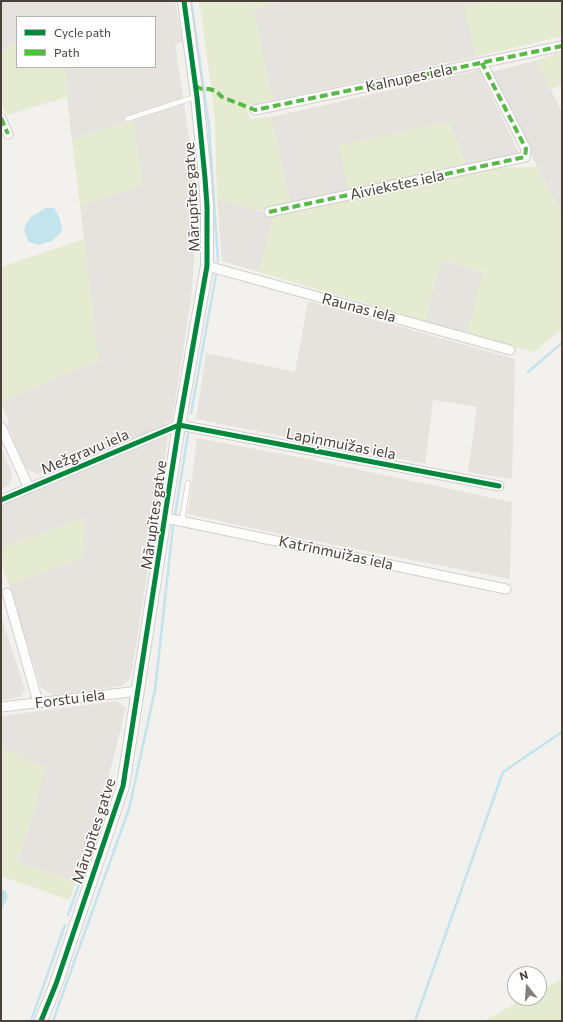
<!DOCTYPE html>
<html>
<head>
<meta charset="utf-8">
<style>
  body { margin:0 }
  #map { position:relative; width:563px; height:1022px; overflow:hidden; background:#f3f1ee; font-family:Commissioner,sans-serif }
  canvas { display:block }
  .frame { position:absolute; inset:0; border:2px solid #49413a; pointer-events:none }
  .legend { position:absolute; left:16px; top:16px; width:140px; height:52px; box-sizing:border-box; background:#fff; border:1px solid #b6b3b0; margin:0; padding:5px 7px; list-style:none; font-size:12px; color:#49413a }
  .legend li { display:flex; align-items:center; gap:8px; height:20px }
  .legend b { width:20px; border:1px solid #b6b3b0 }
  .north { position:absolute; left:507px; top:966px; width:40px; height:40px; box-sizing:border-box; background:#fff; border:1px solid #b6b3b0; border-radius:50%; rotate:343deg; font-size:11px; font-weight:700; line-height:16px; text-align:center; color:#49413a }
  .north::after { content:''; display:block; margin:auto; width:14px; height:18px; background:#847f79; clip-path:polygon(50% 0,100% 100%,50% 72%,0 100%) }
</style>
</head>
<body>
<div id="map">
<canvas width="563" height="1022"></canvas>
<div class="frame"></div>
<ul class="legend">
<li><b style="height:5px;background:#00873e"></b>Cycle path</li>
<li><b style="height:5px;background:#58b947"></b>Path</li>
</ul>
<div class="north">N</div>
</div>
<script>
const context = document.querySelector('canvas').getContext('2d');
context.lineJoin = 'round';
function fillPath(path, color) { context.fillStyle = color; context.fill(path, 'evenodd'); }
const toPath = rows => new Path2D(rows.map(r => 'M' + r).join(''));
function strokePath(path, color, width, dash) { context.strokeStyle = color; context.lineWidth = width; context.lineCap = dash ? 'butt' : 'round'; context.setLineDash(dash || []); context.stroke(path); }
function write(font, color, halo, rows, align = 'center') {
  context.font = font + ' Commissioner,sans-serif'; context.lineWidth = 3; context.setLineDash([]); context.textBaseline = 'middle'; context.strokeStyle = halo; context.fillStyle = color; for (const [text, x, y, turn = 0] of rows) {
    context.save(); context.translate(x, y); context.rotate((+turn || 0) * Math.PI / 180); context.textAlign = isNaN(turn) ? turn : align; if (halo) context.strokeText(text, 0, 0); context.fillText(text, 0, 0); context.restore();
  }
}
fillPath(toPath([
  [1,1,175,1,183,42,175,44,194,171,194,263,191,299,172,421,165,423,165,428,73,462,70,459,37,474,26,469,7,425,9,421,1,402,91,363,100,363,98,357,80,206,142,185,133,120,72,140,67,97,66,72,64,67,155,67,155,17,17,17,17,41,1,53],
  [281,1,496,1,465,8,476,57,273,100,253,8],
  [537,60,562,113,562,214,488,73],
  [479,70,520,155,467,168,449,122,340,145,349,192,290,203,271,117],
  [217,199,274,215,259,272,222,261],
  [441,260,484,272,467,333,425,321],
  [308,301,515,359,512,479,468,472,477,407,433,400,425,464,196,419,206,353,295,372],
  [168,436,131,678,122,686,53,695,41,688,9,585,82,558,84,518,1,548,1,505],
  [197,438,303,458,512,502,510,579,288,536,188,514],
  [1,447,12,473,10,485,1,489],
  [1,615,25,690,20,697,1,700],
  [117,701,126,708,96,826,76,882,17,861,35,807,1,754,1,716]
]), '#e6e2dd');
fillPath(toPath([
  [198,1,281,1,253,8,273,100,246,106,250,119,271,117,290,203,259,211,217,199,215,119,201,11],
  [495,1,562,1,562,36,476,57,464,8],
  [17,41,17,67,64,67,66,72,67,97,7,115,1,103,1,53],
  [562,52,562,85,551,89,537,60],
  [133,120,142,185,80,206,72,140],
  [449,122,467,168,349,192,339,145],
  [537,167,562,214,562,329,534,352,467,333,483,271,441,260,425,321,259,272,274,215,496,168],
  [84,239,98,357,100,363,91,363,1,402,1,267],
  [84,518,82,558,9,585,1,561,1,548],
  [1,748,24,756,38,754,30,759,17,758,45,766,35,807,17,861,76,882,69,900,1,876],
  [562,979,562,1021,484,1021,525,998,539,998,539,991]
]), '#e5ebd0');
fillPath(toPath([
  [46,208,54,208,60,219,62,231,52,241,38,245,29,242,24,231,26,224,31,217],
  [1,889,6,891,8,897,1,910]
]), '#c3e3ed');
strokePath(toPath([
  [191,1,209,126,218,261],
  [528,372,562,343],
  [191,413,216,275],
  [175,515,188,434],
  [68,915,82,877],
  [31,1021,65,925],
  [53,1021,129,809,155,690,173,526],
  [415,1021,503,772,562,732]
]), '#c3e3ed', 2.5);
const service = toPath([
  [127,119,195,97],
  [182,521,188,483]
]);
const minor = toPath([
  [255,110,562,46],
  [1,118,8,134],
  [269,212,525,157,526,149,482,63],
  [207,266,510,350],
  [1,427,29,488],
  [1,500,179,425,499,486],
  [166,518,506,589],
  [7,593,38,702],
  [1,707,139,691]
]);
const tertiary = toPath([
  [41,1021,56,984,123,786,179,425,207,266,207,206,205,178,197,97,184,1]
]);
strokePath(service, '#d1cecc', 6);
strokePath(minor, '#d1cecc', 11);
strokePath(tertiary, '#d1cecc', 14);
strokePath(service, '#fdfdfc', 4.5);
strokePath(minor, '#fdfdfc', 9);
strokePath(tertiary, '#fdfdfc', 12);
strokePath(toPath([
  [195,86,202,89,209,89,216,91,222,97,255,110,562,46],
  [1,118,8,134],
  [269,212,525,157,526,149,482,63]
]), '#58b947', 4, [8, 4]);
strokePath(toPath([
  [1,500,179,425,499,486],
  [41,1021,56,984,123,786,179,425,207,266,207,206,205,178,197,97,184,1]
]), '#00873e', 5);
write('15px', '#49413a', '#fff', [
  ["Kalnupes iela",409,78,-12],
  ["Aiviekstes iela",397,185,-12],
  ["Mārupītes gatve",192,197,-93],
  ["Raunas iela",359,308,15],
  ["Lapiņmuižas iela",341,444,11],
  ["Mežgravu iela",85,452,-23],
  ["Mārupītes gatve",154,515,-82],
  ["Katrīnmuižas iela",336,553,12],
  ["Forstu iela",70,699,-7],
  ["Mārupītes gatve",94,831,-72]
]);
</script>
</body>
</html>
